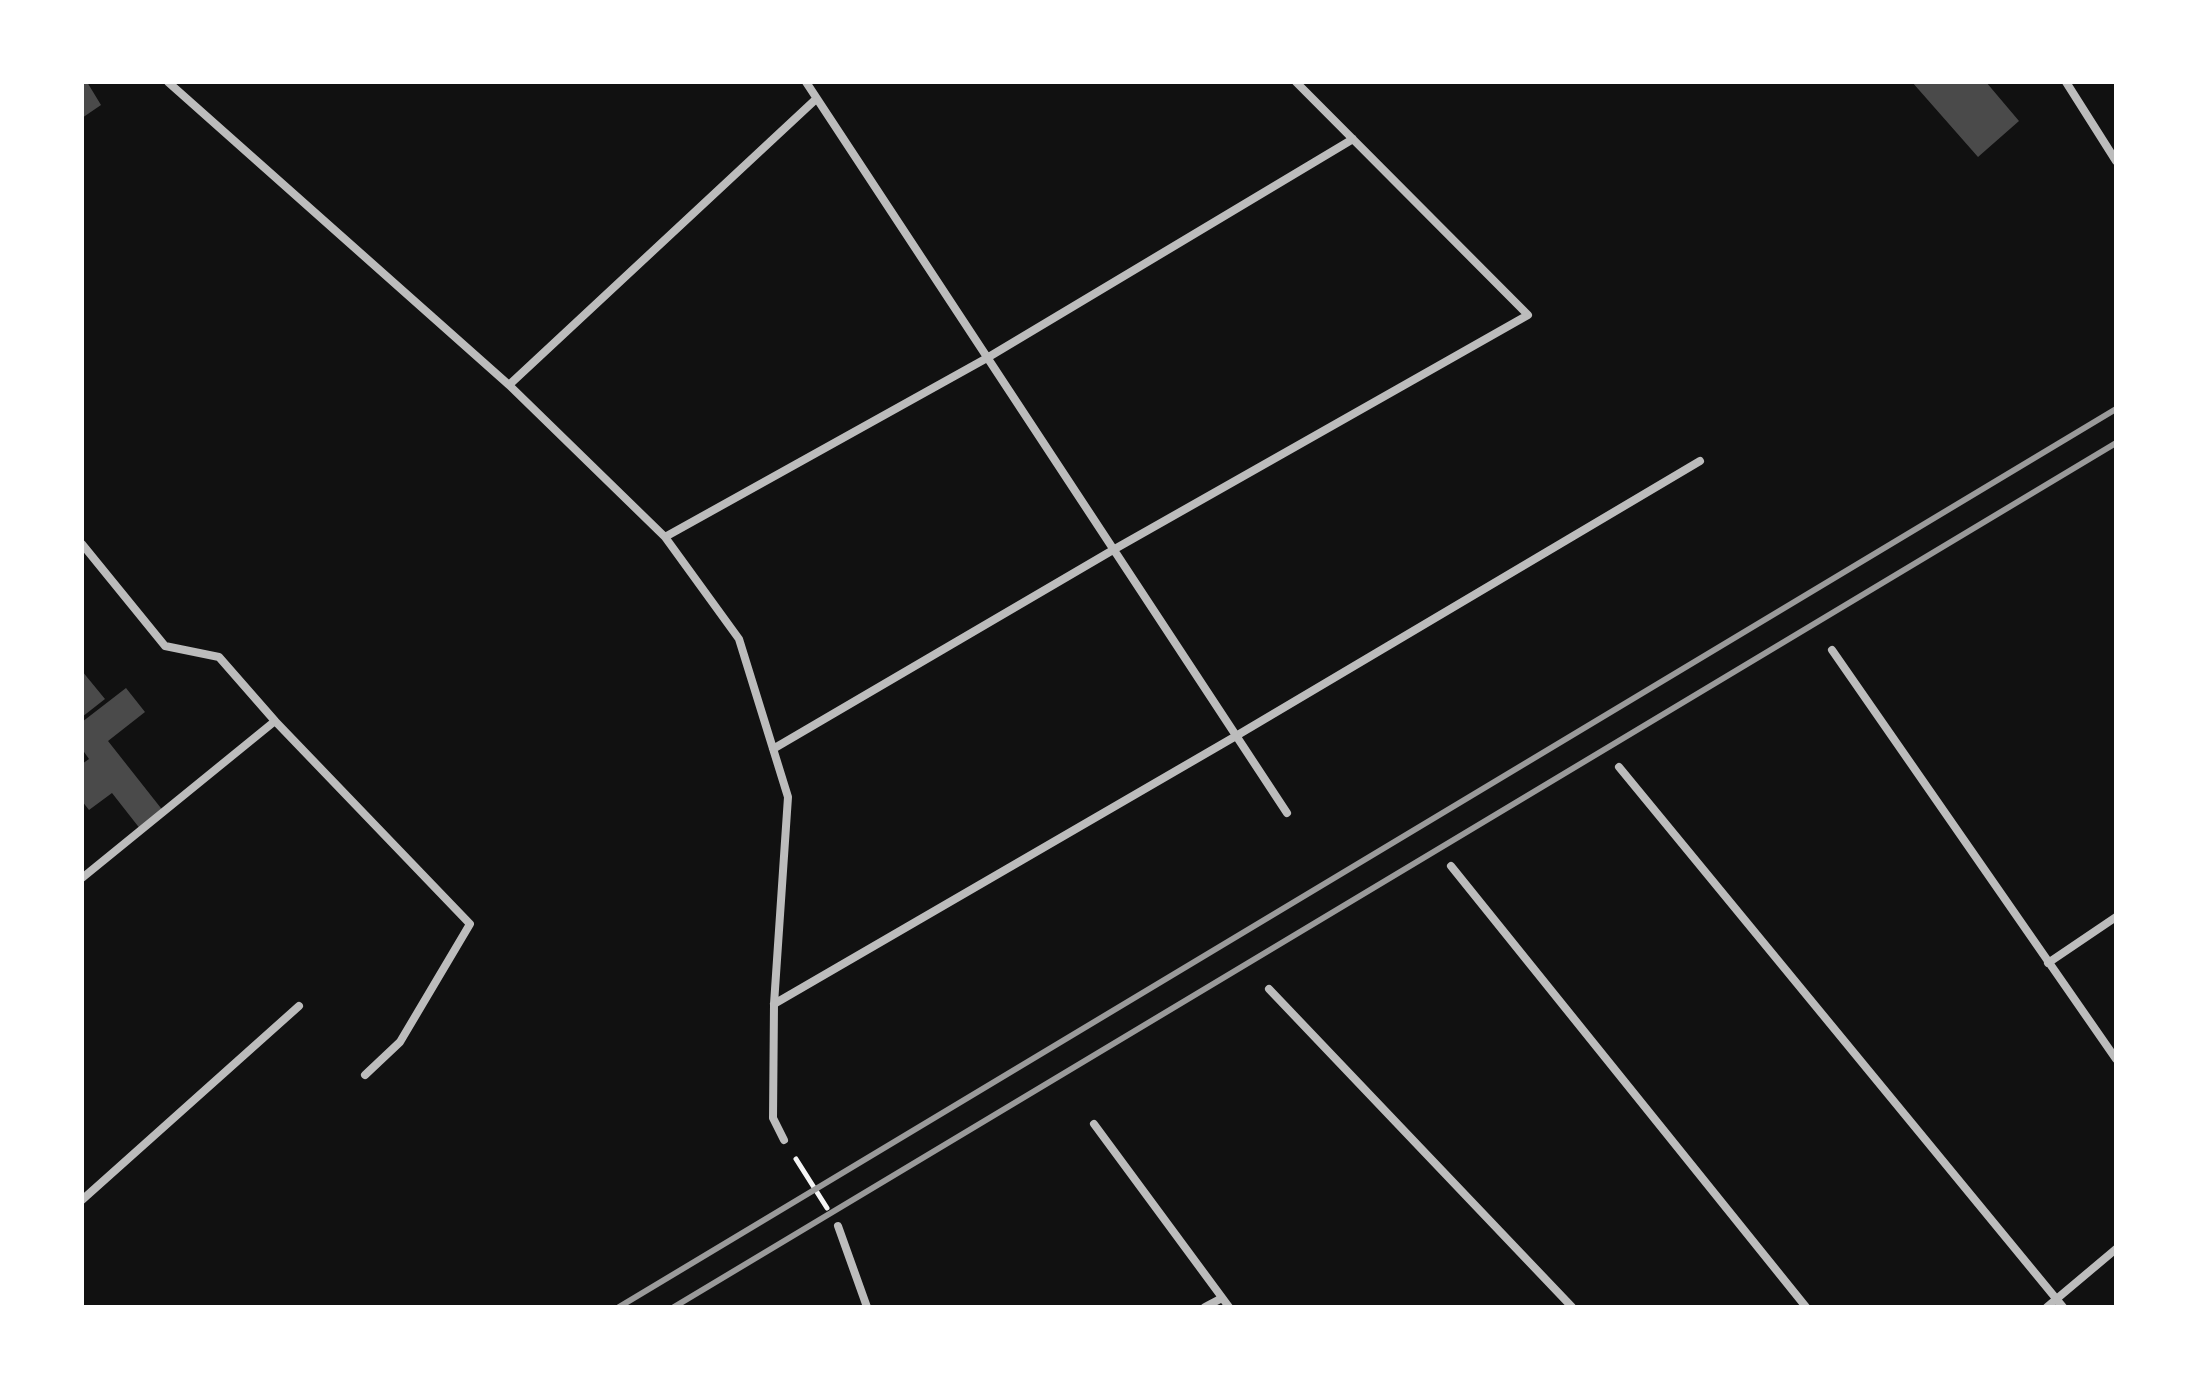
<!DOCTYPE html>
<html>
<head>
<meta charset="utf-8">
<style>
  body { margin:0 }
  #map { position:relative; width:2198px; height:1389px; overflow:hidden; background:#111; font-family:"Fira Sans",sans-serif }
  canvas { display:block }
  .frame { position:absolute; inset:0; border:84px solid #fff; pointer-events:none }
</style>
</head>
<body>
<div id="map">
<canvas width="2198" height="1389"></canvas>
<div class="frame"></div>
</div>
<script>
const context = document.querySelector('canvas').getContext('2d');
context.lineJoin = 'round';
function fillPath(path, color) { context.fillStyle = color; context.fill(path, 'evenodd'); }
const toPath = rows => new Path2D(rows.map(r => 'M' + r).join(''));
function strokePath(path, color, width, dash) { context.strokeStyle = color; context.lineWidth = width; context.lineCap = dash ? 'butt' : 'round'; context.setLineDash(dash || []); context.stroke(path); }
fillPath(toPath([
  [82,82,87,82,101,105,82,118],
  [1912,82,1986,82,2019,121,1978,157],
  [82,671,105,699,82,717],
  [126,688,145,712,108,741,164,812,141,830,112,793,89,810,82,801,82,764,89,759,82,749,82,722]
]), '#4a4a4a');
strokePath(toPath([
  [796,1159,827,1208]
]), '#f5f5f5', 5);
strokePath(toPath([
  [168,82,509,385,665,537,739,639,788,797,774,1004,773,1118,784,1140],
  [806,82,1287,813],
  [2066,82,2116,161],
  [509,385,815,100],
  [665,537,987,358,1353,139],
  [82,544,165,646,219,657,275,721],
  [1832,650,2116,1059],
  [773,749,1113,550,1528,315,1296,82],
  [1619,767,2063,1307],
  [1451,866,1806,1307],
  [82,878,275,721,470,924,400,1042,365,1075],
  [2048,963,2116,917],
  [1269,989,1572,1307],
  [774,1004,1236,736,1700,461],
  [1094,1124,1229,1307],
  [82,1200,299,1006],
  [838,1226,867,1307],
  [1205,1307,1222,1298],
  [2047,1307,2116,1249]
]), '#bcbcbc', 8);
strokePath(toPath([
  [619,1307,2116,409],
  [674,1307,2116,443]
]), '#9a9a9a', 6);
</script>
</body>
</html>
